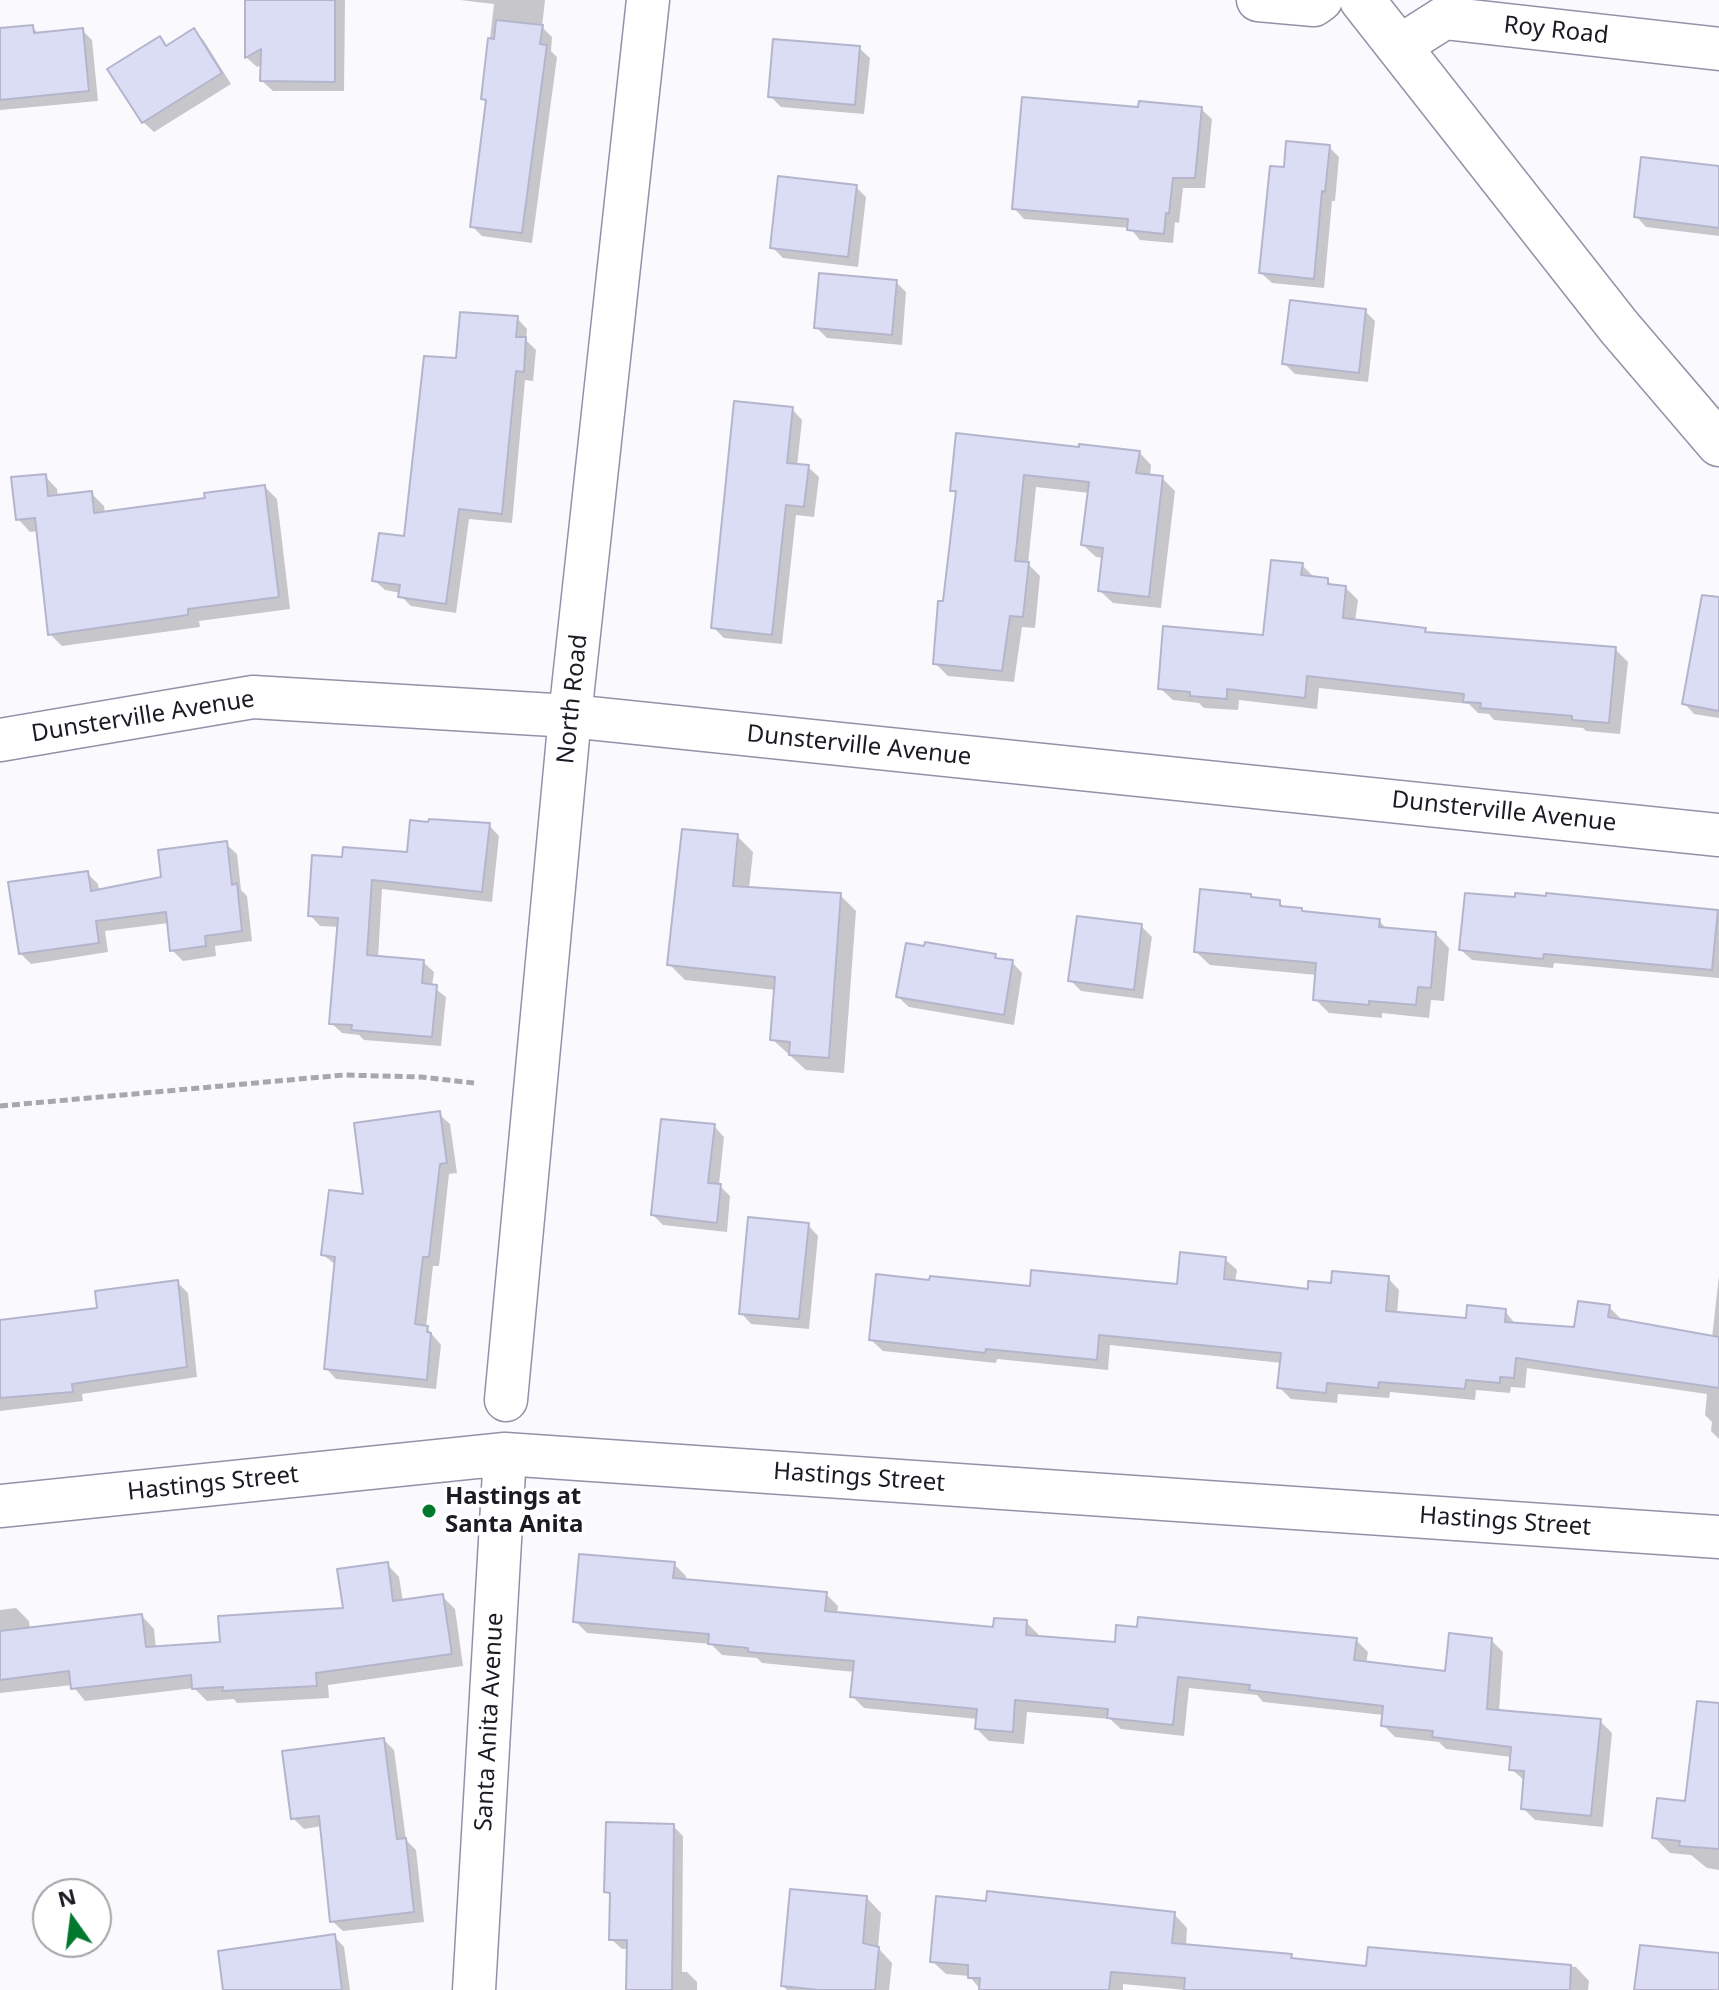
<!DOCTYPE html>
<html>
<head>
<meta charset="utf-8">
<style>
  body { margin:0 }
  #map { position:relative; width:1719px; height:1990px; overflow:hidden; background:#f9f9fe; font-family:"Noto Sans",sans-serif }
  canvas { display:block }
  .north { position:absolute; left:32px; top:1878px; width:80px; height:80px; box-sizing:border-box; background:#fff; border:2px solid #a4a4a7; border-radius:50%; rotate:346deg; font-size:22px; font-weight:700; line-height:32px; text-align:center; color:#1b1b24 }
  .north::after { content:''; display:block; margin:auto; width:28px; height:36px; background:#00782e; clip-path:polygon(50% 0,100% 100%,50% 72%,0 100%) }
</style>
</head>
<body>
<div id="map">
<canvas width="1719" height="1990"></canvas>
<div class="north">N</div>
</div>
<script>
const context = document.querySelector('canvas').getContext('2d');
context.lineJoin = 'round';
function fillPath(path, color) { context.fillStyle = color; context.fill(path, 'evenodd'); }
const toPath = rows => new Path2D(rows.map(r => 'M' + r).join(''));
function strokePath(path, color, width, dash) { context.strokeStyle = color; context.lineWidth = width; context.lineCap = dash ? 'butt' : 'round'; context.setLineDash(dash || []); context.stroke(path); }
function write(font, color, halo, rows, align = 'center') {
  context.font = font + ' "Noto Sans",sans-serif'; context.lineWidth = 7; context.setLineDash([]); context.textBaseline = 'middle'; context.strokeStyle = halo; context.fillStyle = color; for (const [text, x, y, turn = 0] of rows) {
    context.save(); context.translate(x, y); context.rotate((+turn || 0) * Math.PI / 180); context.textAlign = isNaN(turn) ? turn : align; if (halo) context.strokeText(text, 0, 0); context.fillText(text, 0, 0); context.restore();
  }
}
fillPath(toPath([
  [247,0,345,0,344,91,273,91,262,81,262,64,257,67,247,58],
  [460,0,545,0,542,27,552,37,551,51,557,57,532,243,482,236,472,226,488,103,483,99,494,4],
  [32,27,39,34,82,30,92,40,98,101,0,110,0,31],
  [194,30,204,41,231,84,154,132,143,122,159,38,168,47],
  [859,48,870,58,864,114,781,107,770,96],
  [1201,109,1212,119,1205,188,1183,188,1179,223,1175,222,1173,243,1140,240,1130,228,1024,219,1014,208,1140,110],
  [1329,147,1339,157,1335,201,1332,201,1324,288,1272,283,1261,273,1286,170],
  [1719,168,1719,236,1646,227,1636,216],
  [856,187,866,197,858,267,783,258,772,247],
  [896,282,906,292,902,345,827,338,816,327],
  [1365,311,1375,321,1368,382,1295,374,1284,363],
  [517,318,527,329,526,340,536,350,533,381,525,380,512,523,469,519,456,613,411,606,401,596,401,593,385,590,374,580,405,539,458,360],
  [792,409,802,420,797,466,808,467,819,477,814,517,796,515,782,644,724,638,713,627],
  [1080,449,1139,452,1151,465,1150,477,1162,478,1175,491,1161,608,1113,603,1100,591,1104,558,1096,557,1083,545,1090,493,1036,487,1028,564,1040,576,1035,628,1022,627,1014,682,948,676,935,663,957,495,952,490],
  [45,476,57,489,58,497,91,493,104,506,105,513,207,500,265,487,277,499,290,609,199,621,200,627,62,646,50,634,39,531,30,532,18,519],
  [1302,565,1314,577,1327,580,1334,587,1346,588,1358,600,1355,622,1425,630,1429,634,1615,649,1628,662,1620,734,1586,731,1583,728,1494,720,1489,714,1478,713,1469,704,1319,688,1317,709,1239,700,1238,710,1204,708,1199,703,1173,700,1160,688,1264,637],
  [1719,641,1719,718,1694,714,1684,703],
  [489,825,499,836,492,902,382,889,378,958,423,962,434,972,432,986,446,997,441,1046,364,1040,359,1035,342,1033,331,1023,340,927,320,926,310,915,344,859,409,854],
  [737,836,753,852,749,889,840,895,856,911,844,1073,806,1070,772,1039,776,990,685,980,669,964],
  [226,844,237,854,241,890,247,896,252,941,215,946,216,956,183,961,172,950,169,923,105,931,108,952,31,964,21,954,87,873,98,884,99,891,164,879],
  [1548,895,1719,911,1719,978,1554,963,1553,968,1472,960,1461,950,1516,899,1548,898],
  [1251,896,1255,900,1279,902,1286,909,1301,910,1305,914,1379,921,1388,930,1436,934,1449,948,1444,1001,1431,1000,1429,1018,1382,1013,1382,1018,1329,1013,1315,999,1317,975,1210,965,1196,952],
  [1141,926,1152,937,1143,999,1081,991,1070,980],
  [995,956,999,960,1012,962,1022,973,1014,1025,909,1007,898,997],
  [439,1114,450,1124,457,1173,449,1174,439,1266,433,1266,426,1327,441,1345,436,1389,336,1379,326,1368,336,1265,323,1255,365,1196],
  [714,1126,724,1137,719,1185,730,1196,727,1232,663,1225,653,1215],
  [808,1225,818,1236,809,1329,751,1324,741,1313],
  [1225,1259,1237,1270,1235,1282,1309,1291,1332,1285,1388,1278,1399,1290,1397,1314,1468,1321,1505,1311,1516,1325,1576,1329,1609,1307,1620,1318,1620,1321,1712,1338,1719,1275,1719,1439,1711,1431,1712,1422,1705,1415,1707,1394,1527,1368,1525,1388,1511,1387,1510,1393,1476,1390,1475,1400,1390,1392,1389,1398,1338,1394,1337,1403,1291,1399,1279,1387,1282,1363,1110,1345,1108,1370,997,1359,996,1363,883,1351,871,1340,1031,1288,1179,1287],
  [177,1282,188,1293,197,1377,82,1394,83,1401,0,1411,0,1320,100,1310],
  [387,1564,399,1577,403,1602,442,1596,455,1609,463,1666,328,1685,329,1698,237,1703,234,1699,207,1701,194,1688,85,1701,72,1685,0,1693,0,1610,16,1608,29,1621,30,1630,142,1616,154,1629,156,1648,222,1644,345,1610],
  [674,1564,686,1576,685,1581,826,1594,838,1606,837,1614,995,1629,1026,1622,1038,1634,1038,1638,1116,1644,1356,1640,1368,1652,1366,1664,1447,1673,1491,1640,1503,1652,1499,1712,1600,1721,1612,1733,1603,1827,1535,1820,1523,1808,1525,1781,1511,1769,1512,1757,1446,1749,1439,1742,1395,1737,1383,1725,1384,1715,1263,1702,1257,1695,1189,1688,1184,1736,1121,1729,1110,1719,1027,1712,1024,1744,989,1741,977,1729,978,1719,864,1708,852,1696,855,1672,762,1663,757,1658,722,1655,711,1644,587,1633,575,1621],
  [1719,1721,1719,1870,1707,1868,1691,1855,1670,1853,1654,1837,1686,1803],
  [384,1740,394,1750,406,1840,416,1850,424,1922,343,1931,332,1921,322,1826,304,1829,293,1818],
  [673,1826,683,1836,682,1972,687,1972,697,1982,697,1990,628,1990,629,1949,622,1949,611,1939,612,1897,606,1891],
  [867,1898,881,1913,878,1948,892,1963,889,1990,787,1990,783,1986],
  [1174,1914,1187,1928,1186,1946,1291,1956,1296,1960,1367,1968,1370,1949,1576,1967,1589,1981,1588,1990,1186,1990,1123,1984,1123,1990,981,1990,969,1976,946,1974,932,1961],
  [334,1936,344,1947,350,1990,225,1990]
]), '#0003');
const building = toPath([
  [245,0,335,0,335,82,260,81,261,49,245,58,245,0],
  [496,20,543,25,540,44,547,45,522,233,470,227,486,100,481,99,488,38,494,39,496,20],
  [33,25,34,33,83,28,89,91,0,100,0,28,33,25],
  [194,28,222,73,142,123,107,69,160,36,166,46,194,28],
  [773,39,860,46,855,105,768,97,773,39],
  [1022,97,1138,107,1139,101,1202,107,1195,178,1173,178,1169,214,1166,213,1164,234,1127,230,1128,219,1012,209,1022,97],
  [1286,141,1330,145,1325,192,1322,191,1314,279,1259,273,1270,166,1284,167,1286,141],
  [1641,157,1719,166,1719,228,1634,217,1641,157],
  [778,176,857,185,848,257,770,248,778,176],
  [819,273,897,280,892,335,814,328,819,273],
  [1290,300,1366,309,1359,373,1282,364,1290,300],
  [460,312,518,316,516,337,526,337,524,372,516,371,502,514,459,509,446,604,398,597,400,585,372,581,379,533,404,536,424,356,456,358,460,312],
  [734,401,793,407,787,463,809,465,804,507,786,505,772,635,711,628,734,401],
  [956,433,1079,447,1079,444,1140,451,1136,473,1163,476,1149,597,1098,591,1103,548,1081,545,1089,482,1024,475,1015,561,1029,562,1023,617,1010,616,1002,671,933,664,938,601,943,601,956,491,950,491,956,433],
  [46,474,48,496,92,491,94,513,205,498,204,493,265,485,279,597,188,609,188,615,48,635,35,518,16,520,11,477,46,474],
  [1271,560,1303,563,1301,575,1328,578,1328,584,1346,586,1343,618,1426,628,1425,632,1616,647,1609,723,1572,720,1572,716,1480,708,1481,703,1463,702,1464,694,1307,676,1305,698,1227,689,1227,699,1190,696,1190,692,1158,689,1163,626,1263,635,1271,560],
  [1702,595,1719,597,1719,711,1682,704,1702,595],
  [429,819,490,823,482,892,372,880,367,955,424,960,422,983,437,985,432,1037,351,1030,352,1025,329,1024,338,918,308,916,312,855,342,857,343,847,407,852,410,820,428,822,429,819],
  [682,829,738,834,733,886,841,893,829,1058,789,1055,790,1042,770,1040,775,977,667,965,682,829],
  [227,841,232,885,237,883,242,931,205,936,206,946,170,951,166,912,96,921,99,943,19,954,8,882,88,871,91,891,161,877,158,850,227,841],
  [1200,889,1251,894,1251,897,1280,900,1280,906,1302,908,1302,911,1380,919,1379,927,1436,932,1431,988,1418,987,1416,1005,1369,1001,1369,1005,1313,1000,1316,963,1194,952,1200,889],
  [1465,893,1515,897,1515,893,1546,896,1546,893,1718,910,1712,970,1544,954,1543,959,1459,950,1465,893],
  [1077,916,1142,924,1134,990,1068,981,1077,916],
  [925,942,996,954,995,958,1013,960,1004,1015,896,997,906,943,924,946,925,942],
  [440,1111,447,1163,440,1164,429,1257,423,1257,415,1324,428,1326,427,1332,431,1333,427,1380,324,1369,335,1257,321,1255,329,1190,363,1194,354,1123,440,1111],
  [661,1119,715,1124,708,1183,721,1184,717,1223,651,1215,661,1119],
  [748,1217,809,1223,799,1319,739,1314,748,1217],
  [1180,1252,1226,1257,1224,1279,1308,1289,1308,1281,1331,1283,1332,1271,1389,1276,1386,1311,1466,1318,1467,1305,1506,1309,1505,1322,1574,1327,1578,1301,1610,1305,1608,1317,1719,1337,1719,1388,1516,1358,1514,1378,1500,1377,1500,1383,1466,1380,1465,1389,1379,1382,1378,1388,1327,1383,1326,1393,1277,1388,1281,1353,1099,1335,1097,1360,986,1349,985,1353,869,1340,876,1274,929,1280,930,1276,1030,1286,1031,1270,1177,1284,1180,1252],
  [178,1280,187,1367,72,1384,73,1392,0,1398,0,1320,97,1308,95,1291,178,1280],
  [579,1554,675,1562,673,1578,827,1592,825,1611,993,1627,994,1618,1027,1620,1026,1635,1115,1642,1116,1625,1137,1627,1138,1617,1357,1638,1354,1660,1445,1671,1449,1633,1492,1638,1487,1709,1601,1719,1591,1816,1521,1809,1524,1771,1509,1770,1511,1747,1432,1737,1433,1731,1381,1726,1383,1706,1249,1690,1250,1685,1178,1677,1173,1725,1107,1718,1108,1709,1015,1700,1013,1732,975,1729,977,1709,850,1697,854,1661,748,1652,748,1648,708,1644,709,1634,573,1622,579,1554],
  [388,1562,393,1601,443,1594,452,1654,316,1673,317,1686,222,1691,223,1687,192,1689,191,1675,71,1689,69,1671,0,1680,0,1631,142,1614,146,1647,220,1642,218,1616,343,1608,337,1569,388,1562],
  [1697,1701,1719,1703,1719,1849,1679,1846,1680,1841,1652,1838,1657,1798,1685,1801,1697,1701],
  [384,1738,397,1839,406,1838,414,1912,330,1922,319,1816,291,1819,282,1751,384,1738],
  [606,1822,674,1824,672,1990,626,1990,627,1940,609,1940,610,1893,604,1892,606,1822],
  [790,1889,867,1896,863,1943,879,1947,875,1990,819,1990,781,1986,790,1889],
  [987,1891,1175,1912,1172,1943,1292,1954,1291,1958,1366,1966,1368,1947,1571,1965,1570,1990,1184,1990,1185,1978,1111,1972,1109,1990,979,1990,980,1978,968,1978,968,1965,930,1962,936,1896,986,1901,987,1891],
  [335,1934,342,1990,223,1990,218,1951,335,1934],
  [1640,1945,1719,1953,1719,1990,1634,1990,1640,1945]
]);
fillPath(building, '#dbddf5');
strokePath(building, '#b4b5cc', 2);
const minor = toPath([
  [1258,0,1314,5,1321,0],
  [1400,46,1444,18,1719,49],
  [0,740,253,697,570,716,1719,835],
  [506,1400,570,716,648,0],
  [0,1506,505,1454,1719,1537],
  [474,1990,505,1454]
]);
const major = toPath([
  [1362,0,1619,327,1719,444]
]);
strokePath(minor, '#9192a8', 45);
strokePath(major, '#9192a8', 47);
strokePath(toPath([
  [0,1106,344,1075,421,1077,474,1083]
]), '#a7a7ae', 5, [8, 4]);
strokePath(minor, '#fff', 42);
strokePath(major, '#fff', 44);
for (const [x, y, r, color] of [
  [429,1511,8,"#00782e"]
]) { const dot = new Path2D(); dot.arc(x, y, r, 0, 2 * Math.PI); context.fillStyle = color; context.fill(dot); strokePath(dot, '#fff', 3); }
write('24px', '#1b1b24', '#fff', [
  ["Roy Road",1556,31,6],
  ["North Road",573,699,-84],
  ["Dunsterville Avenue",143,717,-9],
  ["Dunsterville Avenue",859,746,6],
  ["Dunsterville Avenue",1504,812,6],
  ["Hastings Street",859,1478,4],
  ["Hastings Street",213,1484,-6],
  ["Hastings Street",1505,1522,4],
  ["Santa Anita Avenue",490,1722,-87]
]);
write('bold 24px', '#1b1b24', '#fff', [
  ["Hastings at",445,1497],
  ["Santa Anita",445,1525]
], 'left');
</script>
</body>
</html>
